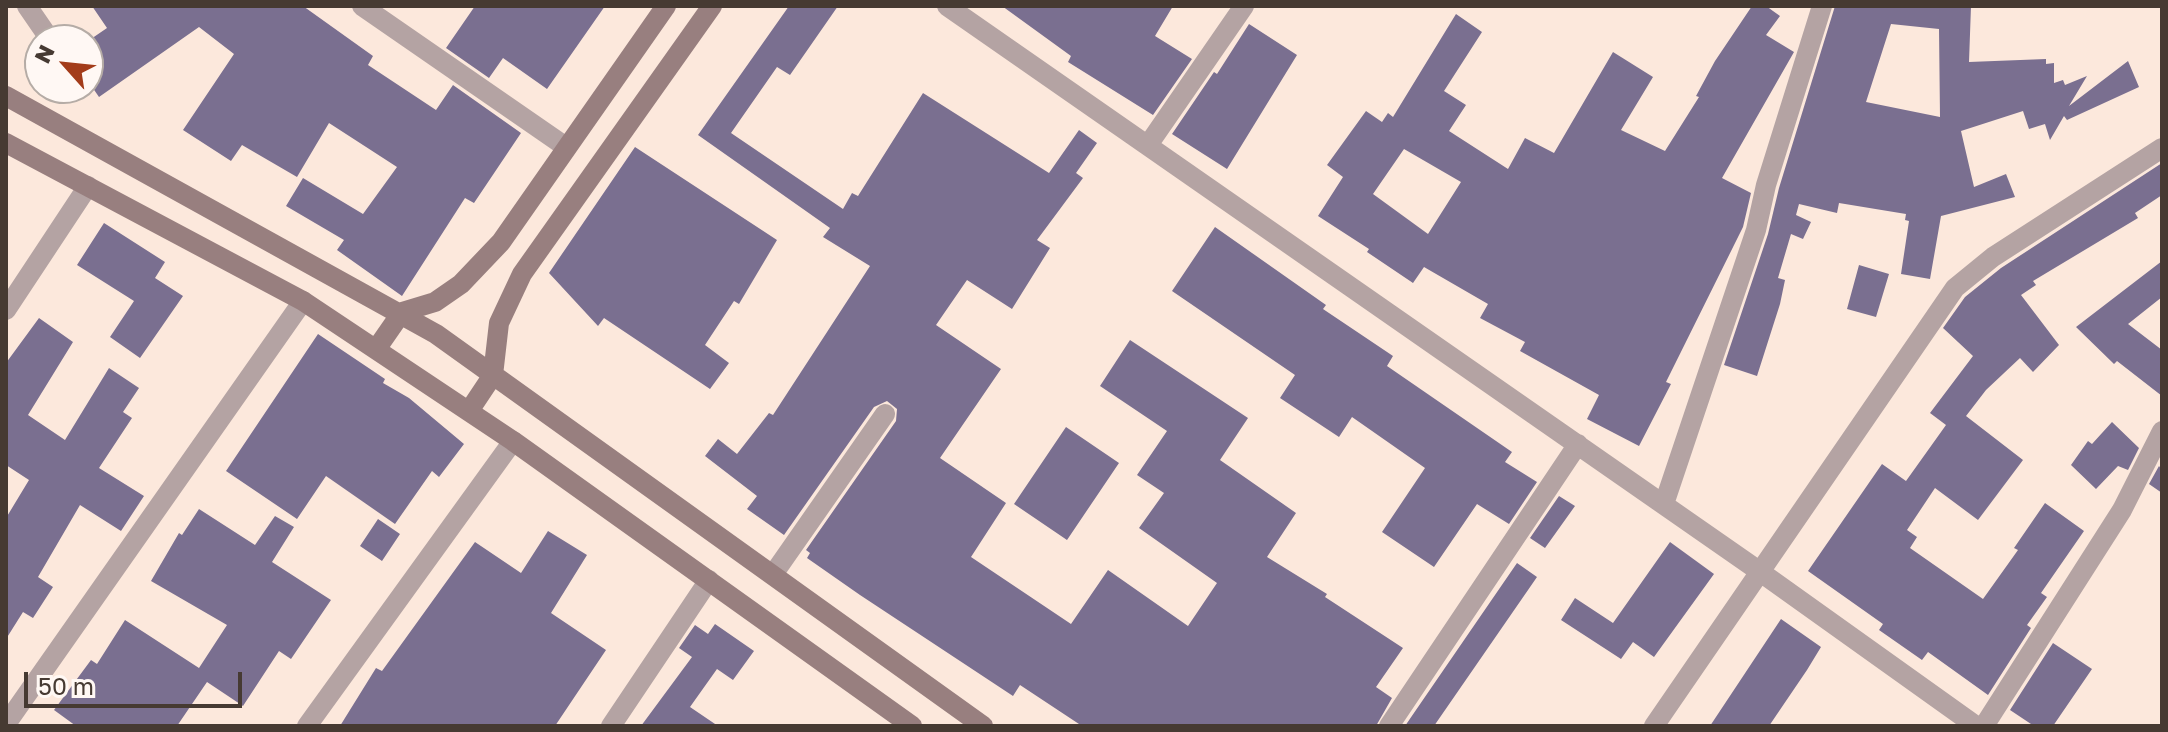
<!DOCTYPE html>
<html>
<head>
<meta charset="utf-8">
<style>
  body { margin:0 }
  #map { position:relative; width:2168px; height:732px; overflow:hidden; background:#fce8dc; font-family:"Golos Text",sans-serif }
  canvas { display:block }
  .frame { position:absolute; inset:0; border:8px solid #463a32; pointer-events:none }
  .north { position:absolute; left:24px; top:24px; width:80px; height:80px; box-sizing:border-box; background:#fff8f4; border:2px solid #b5aca6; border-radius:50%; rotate:297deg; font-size:22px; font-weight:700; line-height:32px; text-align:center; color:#463a32 }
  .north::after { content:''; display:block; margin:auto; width:28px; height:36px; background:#a33c1a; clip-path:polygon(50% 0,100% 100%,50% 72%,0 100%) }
  .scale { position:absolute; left:24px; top:672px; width:218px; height:36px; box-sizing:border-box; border:4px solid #463a32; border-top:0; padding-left:10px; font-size:24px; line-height:28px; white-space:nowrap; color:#463a32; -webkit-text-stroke:6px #fff8f4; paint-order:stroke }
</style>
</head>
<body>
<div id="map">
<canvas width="2168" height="732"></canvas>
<div class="frame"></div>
<div class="north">N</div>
<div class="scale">50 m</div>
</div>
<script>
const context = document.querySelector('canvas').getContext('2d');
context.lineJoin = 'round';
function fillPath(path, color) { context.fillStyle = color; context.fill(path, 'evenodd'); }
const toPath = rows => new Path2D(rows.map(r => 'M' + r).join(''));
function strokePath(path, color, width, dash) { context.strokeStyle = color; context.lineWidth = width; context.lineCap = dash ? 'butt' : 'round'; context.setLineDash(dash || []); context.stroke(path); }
fillPath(toPath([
  [92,6,303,6,373,56,368,65,436,110,453,85,521,133,474,203,465,198,402,296,337,250,344,240,286,206,303,178,363,214,397,167,329,123,297,177,242,145,231,161,183,130,234,54,199,27,99,97,88,81,88,41,107,28],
  [475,6,605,6,547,89,503,58,489,78,446,48],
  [789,6,838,6,790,75,777,67,731,133,843,209,852,193,858,196,923,93,1049,173,1079,130,1097,143,1076,173,1083,178,1037,240,1050,248,1012,309,967,280,936,325,1001,369,940,458,1006,503,971,557,1071,624,1108,570,1188,626,1217,583,1139,528,1164,493,1137,475,1167,431,1100,386,1130,340,1248,418,1220,460,1296,513,1267,557,1327,594,1325,597,1403,648,1376,687,1392,698,1376,726,1082,726,1020,685,1013,696,860,595,807,558,810,553,806,550,896,421,897,409,887,401,874,407,784,535,747,509,757,496,705,456,718,439,737,454,769,413,773,415,870,266,823,237,830,228,698,135],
  [1002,6,1173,6,1155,36,1192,59,1153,115,1068,62,1071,56],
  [1752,6,1766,6,1780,16,1766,35,1794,52,1722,178,1751,193,1743,227,1666,382,1671,384,1639,446,1587,419,1599,395,1520,351,1525,342,1480,318,1488,304,1424,267,1413,283,1367,252,1369,249,1318,216,1343,177,1327,165,1366,111,1382,122,1388,113,1393,117,1456,14,1482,32,1444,91,1466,105,1449,131,1508,169,1525,138,1554,153,1613,52,1653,77,1621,130,1665,151,1699,97,1696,96,1715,61],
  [1404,149,1461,182,1428,234,1373,194],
  [1835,6,1971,6,1969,62,2046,59,2046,64,2054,63,2054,83,2063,80,2065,85,2087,76,2069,106,2128,61,2139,87,2067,120,2064,116,2050,140,2045,124,2029,129,2023,111,1961,131,1974,187,2006,174,2015,197,1941,216,1930,279,1901,274,1909,221,1905,220,1906,214,1839,203,1837,213,1799,204,1796,215,1811,222,1803,239,1791,234,1778,278,1785,280,1780,304,1757,376,1724,365,1768,234,1779,188],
  [1891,24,1939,29,1940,117,1866,102],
  [1249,24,1297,55,1227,169,1172,134,1214,72,1217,74],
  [635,147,777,240,739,304,734,301,705,345,729,363,710,389,604,318,598,326,549,273],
  [2162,163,2162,195,2135,213,2138,218,2033,281,2036,285,2021,295,2059,345,2033,372,2020,358,1986,390,1966,416,2023,460,1978,520,1935,488,1907,530,1917,537,1910,548,1983,599,2018,550,2014,548,2045,503,2084,531,2041,593,2047,597,2027,625,2031,628,1988,695,1928,652,1922,660,1879,630,1883,624,1808,571,1882,464,1906,481,1946,425,1930,413,1973,356,1943,328,1965,297,2001,268],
  [104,223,165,262,155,278,183,296,140,358,110,337,134,301,77,265],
  [1215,227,1326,305,1323,309,1393,356,1387,366,1512,452,1505,462,1537,482,1509,524,1477,504,1434,567,1382,532,1425,468,1352,417,1339,437,1280,398,1295,375,1172,291],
  [2162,261,2162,297,2128,324,2162,350,2162,396,2117,361,2114,364,2076,327],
  [1859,265,1889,274,1876,317,1847,309],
  [39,318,73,342,28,415,65,440,109,368,139,388,123,412,132,418,99,468,144,496,121,531,80,505,38,577,53,587,33,618,23,612,6,639,6,518,29,480,6,465,6,363],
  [318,334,385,379,383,383,409,398,464,444,439,477,432,471,395,524,326,476,297,519,226,471],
  [2112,422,2139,448,2128,470,2118,466,2096,489,2071,465,2088,441,2092,444],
  [1066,427,1119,463,1067,540,1014,504],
  [2159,466,2162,470,2162,493,2149,484],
  [1559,496,1575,506,1545,548,1530,538],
  [199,509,255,545,275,516,294,527,272,562,331,600,291,659,279,651,243,706,207,682,177,726,76,726,54,710,91,660,97,664,125,620,199,668,227,625,151,581,179,533,182,535],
  [378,519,400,534,382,561,360,546],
  [548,531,587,555,551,613,606,650,555,726,340,726,376,668,382,671,475,542,521,573],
  [1670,542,1714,574,1654,657,1633,642,1621,659,1561,620,1575,598,1613,623],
  [1517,563,1537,577,1434,726,1405,726],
  [1781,619,1821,647,1807,670,1769,726,1710,726],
  [715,624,754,651,733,680,717,669,690,707,718,726,641,726,692,657,679,648,695,625,708,634],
  [2053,643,2092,669,2053,726,2034,726,2010,710]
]), '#7a6f90');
strokePath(toPath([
  [27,6,49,38],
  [362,6,566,147],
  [947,6,1759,571,1976,726],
  [1148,145,1244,6],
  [6,310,88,186],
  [1664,504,1756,230,1766,185,1822,6],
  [774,573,885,414],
  [6,724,303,301],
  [307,726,513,441],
  [611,726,709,580],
  [1389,726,1578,444],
  [1654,726,1955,288,1993,257,2162,148],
  [1984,726,2122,510,2162,431]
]), '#b4a3a3', 20);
strokePath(toPath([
  [6,96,436,334,983,726],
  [6,143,303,301,513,441,912,726],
  [377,348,402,312,435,302,461,284,501,242,666,6],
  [469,411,493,375,499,323,522,274,712,6]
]), '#987f7f', 20);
</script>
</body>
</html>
